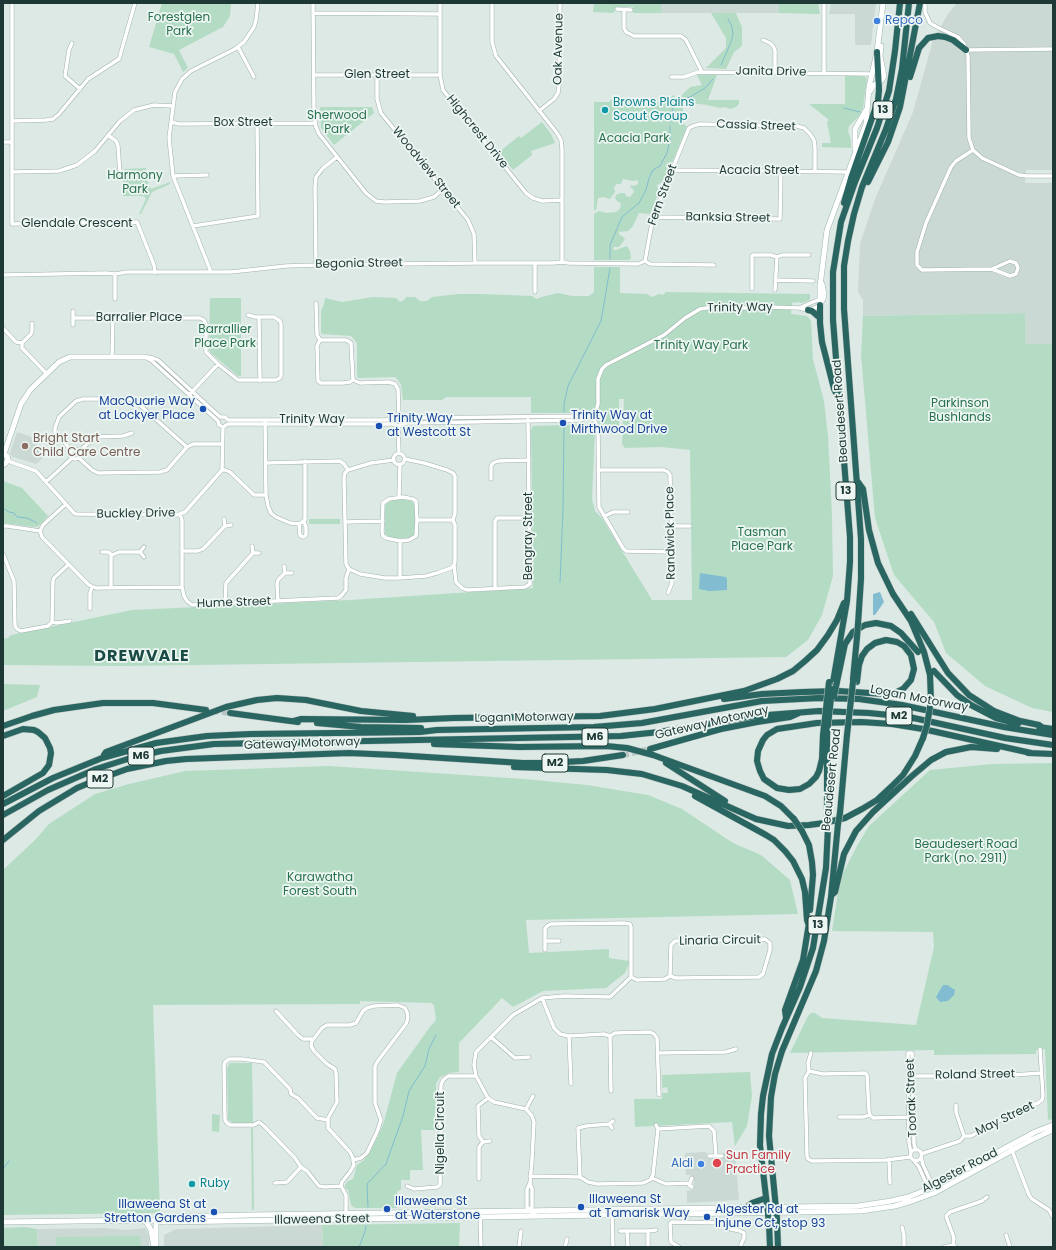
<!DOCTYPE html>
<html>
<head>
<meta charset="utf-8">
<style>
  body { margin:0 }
  #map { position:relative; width:1056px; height:1250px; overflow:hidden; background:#dde9e5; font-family:Poppins,sans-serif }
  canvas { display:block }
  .frame { position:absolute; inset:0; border:4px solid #1e3935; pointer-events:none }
</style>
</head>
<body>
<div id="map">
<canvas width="1056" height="1250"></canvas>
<div class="frame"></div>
</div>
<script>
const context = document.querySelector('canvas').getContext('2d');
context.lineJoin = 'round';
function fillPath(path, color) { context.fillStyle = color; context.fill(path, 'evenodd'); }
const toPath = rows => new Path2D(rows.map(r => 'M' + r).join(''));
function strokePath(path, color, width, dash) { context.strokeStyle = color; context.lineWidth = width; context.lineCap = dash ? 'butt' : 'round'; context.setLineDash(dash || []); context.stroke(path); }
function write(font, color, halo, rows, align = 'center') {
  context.font = font + ' Poppins,sans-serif'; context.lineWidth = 3.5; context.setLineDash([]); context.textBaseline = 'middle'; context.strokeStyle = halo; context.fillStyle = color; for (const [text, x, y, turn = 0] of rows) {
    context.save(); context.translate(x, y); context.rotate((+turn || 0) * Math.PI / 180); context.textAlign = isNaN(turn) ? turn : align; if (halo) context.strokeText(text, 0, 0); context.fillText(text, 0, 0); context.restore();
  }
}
fillPath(toPath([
  [661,3,779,3,779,13,661,13],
  [831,3,876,3,871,45,855,45,855,14,829,14],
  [957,3,1053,3,1053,170,1026,170,1025,183,1053,183,1053,344,1025,344,1025,313,863,316,863,300,858,292,860,244,875,199,913,112,933,40,948,14],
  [17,432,32,437,31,439,46,455,36,464,13,457,11,455,10,453],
  [735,1151,739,1200,687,1203,687,1191,692,1190,694,1187,694,1179,690,1175,686,1175,685,1153,706,1152,707,1158,724,1157,724,1152],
  [322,1225,323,1247,164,1247,164,1235,176,1229],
  [105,1228,126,1230,144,1228,146,1229,149,1236,149,1247,38,1247,37,1229]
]), '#cbd9d4');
fillPath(toPath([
  [162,3,231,3,230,16,223,27,179,50,188,68,183,72,174,54,149,47],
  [594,3,661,3,661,13,633,13,633,7,616,7,615,11,613,13,593,12],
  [779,3,818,3,820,14,779,13],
  [711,13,736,13,742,27,742,46,734,52,726,69,706,68,726,48,726,38],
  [697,75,717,75,708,100,739,100,739,104,736,107,731,109,725,107,720,108,707,105,683,102,683,123,687,127,667,175,662,182,657,185,659,192,650,214,639,213,633,226,628,231,619,232,619,234,623,237,625,239,619,247,614,247,613,248,614,250,616,250,627,246,630,251,631,259,628,260,594,260,594,214,599,211,606,213,616,212,620,209,621,203,618,202,615,198,616,195,620,193,625,193,626,196,630,197,634,192,633,189,630,187,631,185,634,186,638,184,638,180,634,181,623,179,621,184,617,184,614,187,615,192,610,199,604,197,598,198,596,210,594,210,594,102,610,102,610,100,626,100,629,98,632,100,646,97,647,102,656,102,663,100,667,101,673,95,677,98,680,97,690,87,702,85],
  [845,76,862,76,867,78,863,108,859,116,849,126,848,131,851,140,851,148,822,147,822,143,831,143,827,122,829,120,809,104,845,104],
  [320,107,372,107,374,113,334,145,321,128],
  [542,122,551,134,555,143,531,151,532,155,513,170,499,152,519,136,521,138],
  [146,168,146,178,151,189,170,182,170,184,152,192,141,214,139,214,146,199,144,196,123,196,123,179,126,174,124,169],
  [594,267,620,267,620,293,647,294,652,297,659,294,663,295,666,292,810,294,810,300,802,303,798,302,792,303,791,314,807,316,811,321,813,359,824,401,828,436,832,515,833,576,822,615,808,640,786,657,121,666,3,665,3,639,8,638,11,635,132,610,350,600,533,588,531,430,533,426,593,424,595,429,592,499,595,511,602,518,652,600,692,600,690,450,662,447,625,448,622,444,624,399,619,399,619,430,602,430,595,413,580,414,577,413,531,413,531,397,446,397,442,400,403,400,401,385,398,380,395,377,359,378,357,377,357,343,351,336,321,334,321,311,324,304,325,298,342,302,373,297,396,298,400,302,404,300,406,297,415,297,420,301,427,301,432,297,458,294,482,294,532,296,536,299,542,297,558,293,572,296,589,296,594,292],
  [210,298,241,298,241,376,238,376,212,354,209,350],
  [1025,313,1025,344,1053,344,1053,712,1032,708,985,686,946,653,934,622,894,575,875,518,861,355,863,316],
  [3,481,22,488,48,516,39,526,35,527,3,523],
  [398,499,412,501,415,505,415,534,414,536,409,538,390,538,385,534,385,506,388,502],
  [309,519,340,519,340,524,309,524],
  [3,684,40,685,37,697,3,711],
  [1053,763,1053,1119,1048,1120,1045,1049,1036,1050,1036,1054,934,1055,934,1050,790,1053,808,1016,811,1013,815,1013,822,1018,916,1025,934,947,933,932,832,931,840,879,857,846,869,826,930,770,992,764],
  [329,766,524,779,587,785,648,795,682,809,733,843,761,855,790,880,798,914,526,920,529,953,609,949,609,958,630,961,625,973,606,988,543,991,513,1007,502,998,459,1043,459,1072,449,1073,440,1077,436,1084,437,1110,435,1111,434,1121,437,1130,421,1130,423,1170,410,1170,410,1180,401,1180,401,1189,397,1192,397,1208,355,1208,351,1205,348,1190,345,1188,345,1185,348,1181,353,1179,357,1165,363,1161,371,1150,383,1125,397,1073,432,1024,434,1023,436,1019,434,1005,431,1003,360,1001,360,1004,153,1005,160,1213,3,1215,3,870,36,839,49,824,95,794,129,784,185,771],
  [230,1063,252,1063,253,1123,233,1123,228,1120,227,1068],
  [750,1072,752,1096,747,1126,735,1146,732,1122,635,1127,634,1099,662,1099,662,1093,668,1093,667,1087,662,1088,662,1075],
  [212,1114,220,1115,219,1132,212,1131],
  [251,1128,253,1128,254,1210,252,1210],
  [460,1223,459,1247,323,1247,322,1225],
  [25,1227,37,1229,38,1247,3,1247,3,1228],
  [140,1236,141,1247,56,1247,56,1237]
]), '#b4dcc4');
fillPath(toPath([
  [700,573,726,577,727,579,727,590,709,591,699,589],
  [880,592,884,602,875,615,873,615,873,594],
  [943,985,947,985,955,990,954,995,948,1001,940,1002,936,997]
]), '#82bcd1');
strokePath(toPath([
  [721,65,731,42,733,34,732,27,728,19],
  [844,108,860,112],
  [670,122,673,108,680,100,690,97,705,88,713,79],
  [610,259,610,245,622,217,639,203,646,190,649,178,653,170,660,166,667,153,670,140,670,126],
  [564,412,564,404,568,386,601,321,610,268],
  [3,508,9,512,14,513,17,517,27,518,37,523],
  [560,582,563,510,564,426],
  [3,1169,9,1161],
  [368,1207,367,1184,386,1164,403,1116,409,1091,425,1066,429,1049,436,1035],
  [359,1247,365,1232,366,1226]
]), '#82bcd1', 1);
strokePath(toPath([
  [213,711,230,713],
  [623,755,650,749]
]), '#b7c6c2', 6, [6, 3]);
const street = toPath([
  [12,3,12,224,137,222,154,265,155,273],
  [313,3,314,115,316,127,319,134,366,193,376,201,384,202,420,201,434,197,443,189],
  [440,3,440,75,443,90,526,193,533,198,542,201,562,200],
  [492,3,492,42,496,56,557,133,561,140,562,149,562,262],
  [925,3,925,12,930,23,937,27,958,37,964,44,968,56,969,138,973,150,982,158,1019,175,1027,176,1053,176],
  [617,9,631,10],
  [624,9,624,28,626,32,634,36,681,36,686,40,702,72],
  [313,13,440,14],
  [763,40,770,43,773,46,775,50,775,72],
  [72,43,69,50,65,76,80,89],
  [238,47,254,77],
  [966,50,1053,49],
  [824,73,824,4],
  [314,75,440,75],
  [377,75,377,99,381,113,468,220,474,234,475,263],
  [671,77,684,77,698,72,872,74],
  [539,111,554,99,558,93,559,85,560,3],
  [12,121,46,120,53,119,59,114,88,79,119,59,135,3],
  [171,122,179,124,314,123],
  [108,135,116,141,118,146,120,174],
  [3,142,12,142],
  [973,150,956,161,951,167,926,223,917,252,917,265,922,270,992,269,1010,276,1016,274,1018,268,1016,263,1010,261,992,269],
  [672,170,847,172],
  [12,172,59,171,77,165,95,151,120,121,134,110,154,105,173,106],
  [173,176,207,175],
  [653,217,780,219,781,171],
  [193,226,258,216,257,123],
  [645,261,653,217,689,128,693,126,700,124,797,126,804,128,810,134,814,140,815,148,815,171],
  [316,265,315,187,316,177,323,168,337,157],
  [211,272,173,176,169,138,175,92,182,79,191,71,235,49,244,42,254,27,256,20,258,3],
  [115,274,115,299],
  [3,275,106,273,115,274,127,272,231,272,286,266,316,265,475,263,553,263,562,262,569,263,638,264,645,261,650,264,714,265],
  [775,280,813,281],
  [752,289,752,256,753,255,771,255,777,257,782,255,809,255],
  [775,290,777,257],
  [535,292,535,263],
  [316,303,317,335,320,340,346,340,351,343,353,380],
  [799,308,820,299],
  [259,317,260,381],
  [73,318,200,318,204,320,206,324,206,352,218,364],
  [73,325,73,311],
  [3,328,16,342,22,343,22,348,47,374],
  [320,340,317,346,318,381,321,383,343,383,350,382,353,380],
  [22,343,31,334,32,331,32,323],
  [112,357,113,318],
  [145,357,152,361,218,421,219,425,223,427],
  [147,357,153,358,158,360,220,417],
  [353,380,360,383,389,382,395,384,398,389,399,416],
  [189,395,218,364,238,380,276,380,280,378,281,376,281,324,280,321,274,317,255,317,248,315],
  [592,415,598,428,599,507,623,548,626,551,671,552],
  [220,417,225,417,228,420,387,420,399,416,407,418,589,416],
  [265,420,266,495,268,506,271,513,276,517,290,523,299,524,305,520,305,461],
  [398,426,406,423,415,423,581,420,592,415,596,411,598,404,598,379,602,369,606,365,664,335,685,318,700,309,720,306,744,308,770,307,799,308,808,310,815,308,820,305],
  [398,426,399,453],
  [223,427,228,424,394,424,398,426],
  [187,447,193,444,222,444],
  '70 454a5 5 0 1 1 10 0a5 5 0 1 1-10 0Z',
  [72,451,55,432,55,428,59,417,76,401,83,399,133,399,187,447,167,470,160,472,98,473,92,470,79,458],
  [79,451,96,437,123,436,132,433],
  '393.5 459a5.5 5.5 0 1 1 11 0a5.5 5.5 0 1 1-11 0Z',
  [394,460,371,463,348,470,345,473,344,478,346,564,349,569,360,574,385,578,400,578,426,576,437,573,451,568,454,565,455,561,455,525,453,520,455,513,455,476,453,473,447,470,424,463,405,459],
  [8,461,36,471,74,513,76,514,177,515,185,512,222,470,223,427],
  [266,463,340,461,344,464,348,470],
  [222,470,225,470,230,472,254,495,266,495],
  [598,470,664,470,668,472,670,475,671,520,673,526,671,533,672,583,668,593],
  [491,479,491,466,493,463,498,461,529,460],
  [46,482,72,458],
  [399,497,400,464],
  [403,497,413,499,416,501,417,520,416,536,409,540,400,541,386,538,383,536,382,532,383,503,389,499,403,497],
  [66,504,43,525,40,531,42,537,89,585,96,588,182,587],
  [180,514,182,520,182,587,184,596,187,601,192,605,338,598,341,596,346,590,346,578,349,569],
  [605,516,613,512,628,512],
  [224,519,225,526,231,525],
  [417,520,453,520],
  [345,522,383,521],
  [299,524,300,535,301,536,304,537,306,535,306,527,304,522],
  [3,526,7,526,40,531],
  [673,526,690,526],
  [400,541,400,578],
  [252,546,253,553,259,553],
  [144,547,140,552,144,557],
  [182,551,198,551,203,549,225,526],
  [102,552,108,552,112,555],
  [3,554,14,581,15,626,17,629,21,631,48,626,52,622,53,581,54,578,69,564],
  [454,565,456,582,462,588,467,590,525,587,530,584,528,420],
  [284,566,285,573,292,573],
  [111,588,111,557,112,555,119,552,140,552],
  [495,589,495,521,497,518,529,518],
  [278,601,277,584,278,580,285,573],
  [225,604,226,583,253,553],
  [90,609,90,593,92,587],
  [52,622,57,623,70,621],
  [545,950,545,941,559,941],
  [631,977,637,980,665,979,670,976,676,978,759,977,763,974,770,950,770,943,765,939,675,941,671,945,670,976],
  [542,998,554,1028,560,1034,569,1036,604,1034,610,1036,615,1033,650,1032,654,1034,657,1038,659,1095],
  [276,1011,298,1035,303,1039,313,1039],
  [569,1036,571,1084],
  [610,1036,611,1091],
  [491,1037,515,1058,529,1057],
  [658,1053,726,1052,736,1049],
  [811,1053,808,1063,809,1071,823,1074,865,1073,867,1075,869,1111,870,1115,873,1118,910,1117],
  [809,1071,805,1078,807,1156,808,1159,812,1161,886,1160,910,1157],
  [911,1076,999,1076,1041,1073],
  [956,1105,956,1112,964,1136],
  [526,1109,533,1096],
  [839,1117,863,1117,870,1115],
  [328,1120,317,1118,298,1098,291,1094,290,1089,264,1062,242,1059,229,1059,225,1062,224,1066,225,1120,227,1123,230,1125,254,1125,259,1122,264,1126,295,1158,301,1167,307,1171,319,1186,325,1187,341,1186],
  [612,1128,609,1124,613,1121],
  [658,1129,709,1126,714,1131,716,1156],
  [483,1142,490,1141],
  [1011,1148,1029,1195,1032,1199,1049,1210,1053,1217],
  '910.5 1155a5.5 5.5 0 1 1 11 0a5.5 5.5 0 1 1-11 0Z',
  [911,1153,909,1143,908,1053,912,1053,914,1144,916,1150],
  [921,1154,960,1141,964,1136,971,1136,1015,1112,1038,1103,1042,1100,1043,1096,1040,1049],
  [709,1156,722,1156],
  [921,1157,923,1165,931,1182,931,1188],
  [889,1159,890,1183],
  [914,1161,919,1167,926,1183,931,1188],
  [530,1176,580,1177,588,1182,598,1184,643,1183,650,1180,653,1175,658,1129,656,1125],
  [580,1177,578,1128,586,1126,609,1124],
  [652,1178,666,1184,689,1183],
  [479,1179,479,1147,483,1142,479,1136,478,1106,488,1098],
  [275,1183,287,1182,301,1167],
  [407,1186,414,1189,437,1187,440,1185,441,1127,438,1118,440,1115,441,1085,443,1080,448,1076,476,1076],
  [692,1187,689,1185,692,1178],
  [529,1211,532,1207,532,1189,530,1183],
  [612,1214,613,1247],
  [480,1215,481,1247],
  [536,1215,533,1214,527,1207,527,1189,530,1183,532,1160,534,1122,532,1116,526,1109,494,1102,488,1098,476,1076,474,1065,476,1052,513,1015,542,998,564,996,610,997,631,977,631,927,630,924,624,923,551,924,547,926,545,929,545,941],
  [346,1219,346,1195,341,1186,342,1182,350,1172,354,1165,353,1160,353,1158,350,1152,328,1128,328,1118,337,1102,336,1073,335,1069,327,1064,314,1051,311,1046,312,1041,322,1028,327,1025,350,1025,356,1023,363,1011,367,1008,374,1006,398,1005,405,1008,407,1012,408,1018,406,1024,377,1062,375,1066,375,1103,381,1120,377,1132,367,1153,361,1158,353,1160],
  [902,1227,904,1235,904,1247],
  [620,1231,627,1231],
  [648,1231,656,1230],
  [1006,1235,1010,1247],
  [953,1245,954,1238,946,1216,950,1212,982,1201,987,1197],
  [519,1247,521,1231],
  [565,1247,567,1239],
  [628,1247,627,1231,648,1231,648,1247],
  [679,1247,671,1242,670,1224,672,1222,726,1223,731,1229,740,1231,744,1233,744,1238,740,1247],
  [944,1247,953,1245,956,1247]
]);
const secondary = toPath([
  [870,91,874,85,882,80,884,76,880,56,881,46],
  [855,149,855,129,866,110],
  [820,304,823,299,824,294,822,284],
  [820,305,820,286,827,230,866,124,869,87,877,52,883,3],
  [3,454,7,456,8,459,6,463,3,465],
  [4,454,21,404,25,398,30,390,59,362,70,357,145,357],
  [143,1220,147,1223,151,1230,154,1247],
  [156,1221,164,1217,250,1215,858,1206,891,1201,908,1197,931,1188,1035,1132,1053,1125],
  [3,1222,152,1220,164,1222,861,1211,895,1206,912,1201,934,1193,1031,1140,1053,1130],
  [156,1244,156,1221]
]);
const highway = toPath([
  [910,77,919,48,928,38,938,36,945,37,953,40,966,50],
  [868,182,888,142,900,107,920,3],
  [844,203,851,178,878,101,879,90,877,52],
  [820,305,820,323,822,342,834,389,837,395],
  [808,310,812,311,820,318],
  [858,482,863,489,869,530,878,563,893,594,911,621,924,652,930,675,931,701],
  [911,614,948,673,969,695,994,711,1020,721,1039,725,1043,728],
  [858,624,861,579,861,539,844,309,844,266,848,241,854,214,862,187,886,129,896,99,902,69,909,3],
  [934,671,957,695,971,705,996,718,1018,724],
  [853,679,857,637],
  [833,682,847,601,850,562,850,537,833,320,833,272,841,222,855,182,877,128,889,91,895,51,900,3],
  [837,682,845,644,853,632,865,625,876,623,891,626,901,633,918,652],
  [724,699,762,694,803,692,838,691,885,694,895,693,903,689,911,680,914,669,911,655,904,646,897,642,886,640,875,643,867,649,862,656,859,665,857,682],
  [230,713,298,722],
  [294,721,301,719,406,720,454,718,600,716,655,709,744,691,777,679,793,671,805,661,817,650,828,635,837,620,844,603],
  [317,723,361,727,421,728],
  [3,726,32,716,54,710,103,703,153,703,206,710],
  [1039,727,1053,729],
  [823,735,822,759,819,771,816,777,809,784,800,789,789,790,777,788,764,779,760,771,757,761,758,751,763,740,767,735,777,729,817,723,861,722,892,724,923,729,1031,753],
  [827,735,827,816],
  [3,736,23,729,34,730,38,732,45,738,50,748,51,753,49,765,43,773,3,796],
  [434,744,519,747,606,746,627,748,653,755,765,796,781,806,794,819],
  [650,749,721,729,757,722,790,717,799,713],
  [1028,753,1053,754],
  [104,755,106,752,226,707,257,700,277,698,306,700,361,711,413,716],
  [666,763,725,801],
  [514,767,607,770,642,774,682,786,756,819,788,826,809,825,824,823,845,818,862,809,877,800,892,786,903,775,915,756,923,738],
  [695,796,766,835,774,840,785,851,793,861,802,879,805,892,807,920,809,926],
  [3,804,53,778,102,758,156,743,207,736,251,734,420,732,437,730,594,727,642,723,762,701,819,698,859,699,902,705,1004,727,1053,735],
  [840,813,847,735],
  [3,815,48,790,96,769,134,757,161,751,214,744,621,736,659,732,755,716,819,711,869,713,909,717,1005,738,1053,745],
  [802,831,809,845,812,862,813,875,810,910],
  [3,840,39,811,77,788,94,781,127,769,166,761,186,759,349,753,395,755,522,763,544,763,583,761,623,755],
  [833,894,835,892,844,854,856,831,873,812,912,776,931,760,946,752,971,747,997,749],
  [786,1018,785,1010,803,960,809,923],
  [746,1208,752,1203,766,1198],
  [770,1247,769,1223,760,1145,761,1114,763,1096,772,1054,782,1028,800,987,813,948,826,868,828,827],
  [778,1247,777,1219,769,1136,771,1097,775,1074,782,1051,816,971,824,941,831,897,838,824]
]);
strokePath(street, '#a0b1ad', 4.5);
strokePath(secondary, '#9cb5af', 6);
strokePath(highway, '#bcc4c2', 7);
strokePath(street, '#fff', 3.5);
strokePath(secondary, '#fff', 5);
strokePath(highway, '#296661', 6);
const highwayBridge = toPath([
  [857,637,858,624],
  [834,696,837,682],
  [823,735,829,682],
  [827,735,832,689],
  [847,735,853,682],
  [923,738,927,725,931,701],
  [827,816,828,827],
  [794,819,802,831],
  [838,824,840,813]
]);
strokePath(highwayBridge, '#bcc4c2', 7, []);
strokePath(highwayBridge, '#296661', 6);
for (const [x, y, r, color] of [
  [877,21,4,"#3f7fe0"],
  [605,110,4,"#0f9aa8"],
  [203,409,4,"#1a4fb4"],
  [563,423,4,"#1a4fb4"],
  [379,426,4,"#1a4fb4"],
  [25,446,4,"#8d6e63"],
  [717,1163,5,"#e0444e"],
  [701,1164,4,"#3f7fe0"],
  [192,1184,4,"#0f9aa8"],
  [581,1207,4,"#1a4fb4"],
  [387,1209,4,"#1a4fb4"],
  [214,1212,4,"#1a4fb4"],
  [707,1217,4,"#1a4fb4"]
]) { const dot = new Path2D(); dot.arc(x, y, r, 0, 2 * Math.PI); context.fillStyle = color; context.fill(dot); strokePath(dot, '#edf6f3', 1.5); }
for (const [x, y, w] of [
  [883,110,20],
  [846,491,20],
  [899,716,26],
  [595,737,26],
  [141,756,26],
  [555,763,26],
  [100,779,26],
  [818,925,20]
]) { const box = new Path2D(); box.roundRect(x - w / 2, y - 9, w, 18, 3); context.fillStyle = '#edf6f3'; context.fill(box); strokePath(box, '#1e3935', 1); }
write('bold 11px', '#1e3935', null, [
  ["13",883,110],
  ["13",846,491],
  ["M2",899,716],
  ["M6",595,737],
  ["M6",141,756],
  ["M2",555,763],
  ["M2",100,779],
  ["13",818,925]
]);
write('12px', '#28714d', '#edf6f3', [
  ["Forestglen",179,18],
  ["Park",179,32],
  ["Sherwood",337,116],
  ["Park",337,130],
  ["Acacia Park",634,139],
  ["Harmony",135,176],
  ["Park",135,190],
  ["Barrallier",225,330],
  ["Place Park",225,344],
  ["Trinity Way Park",701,346],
  ["Parkinson",960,404],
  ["Bushlands",960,418],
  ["Tasman",762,533],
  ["Place Park",762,547],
  ["Beaudesert Road",966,845],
  ["Park (no. 2911)",966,859],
  ["Karawatha",320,878],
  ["Forest South",320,892]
]);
write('12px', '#366cbe', '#edf6f3', [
  ["Repco",885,21],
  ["Aldi",693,1164,"right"]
], 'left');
write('12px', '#1e3935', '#edf6f3', [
  ["Oak Avenue",559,49,-89],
  ["Janita Drive",771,72,1],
  ["Glen Street",377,75],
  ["Box Street",243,123],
  ["Cassia Street",756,126,2],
  ["Highcrest Drive",477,132,51],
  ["Woodview Street",426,168,51],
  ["Acacia Street",759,171],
  ["Fern Street",663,195,-70],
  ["Banksia Street",728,218,1],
  ["Glendale Crescent",77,224],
  ["Begonia Street",359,264,-1],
  ["Trinity Way",740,308,-1],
  ["Barralier Place",139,318],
  ["Beaudesert Road",841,411,-94],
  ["Trinity Way",312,420],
  ["Buckley Drive",136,514,-1],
  ["Randwick Place",671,533,-91],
  ["Bengray Street",529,536,-90],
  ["Hume Street",234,603,-2],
  ["Logan Motorway",919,699,11],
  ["Logan Motorway",524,718,-1],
  ["Gateway Motorway",712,723,-13],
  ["Gateway Motorway",302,744,-2],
  ["Beaudesert Road",832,780,-84],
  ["Linaria Circuit",720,941,-1],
  ["Roland Street",975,1075,-1],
  ["Toorak Street",912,1098,-92],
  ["May Street",1005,1119,-26],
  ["Nigella Circuit",441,1133,-90],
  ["Algester Road",960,1171,-27],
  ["Illaweena Street",322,1220,-1]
]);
write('12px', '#0d838f', '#edf6f3', [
  ["Browns Plains",613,103],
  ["Scout Group",613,117],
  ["Ruby",200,1184]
], 'left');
write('12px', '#164399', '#edf6f3', [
  ["MacQuarie Way",195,402,"right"],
  ["at Lockyer Place",195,416,"right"],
  ["Trinity Way at",571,416],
  ["Mirthwood Drive",571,430],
  ["Trinity Way",387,419],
  ["at Westcott St",387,433],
  ["Illaweena St",589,1200],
  ["at Tamarisk Way",589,1214],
  ["Illaweena St",395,1202],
  ["at Waterstone",395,1216],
  ["Illaweena St at",206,1205,"right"],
  ["Stretton Gardens",206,1219,"right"],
  ["Algester Rd at",715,1210],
  ["Injune Cct, stop 93",715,1224]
], 'left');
write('12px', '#785e54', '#edf6f3', [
  ["Bright Start",33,439],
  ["Child Care Centre",33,453]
], 'left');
write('12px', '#be3a42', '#edf6f3', [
  ["Sun Family",726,1156],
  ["Practice",726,1170]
], 'left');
context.letterSpacing = '1px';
write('bold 16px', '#1a4b45', '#edf6f3', [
  ["DREWVALE",142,657]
]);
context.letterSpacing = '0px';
</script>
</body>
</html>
